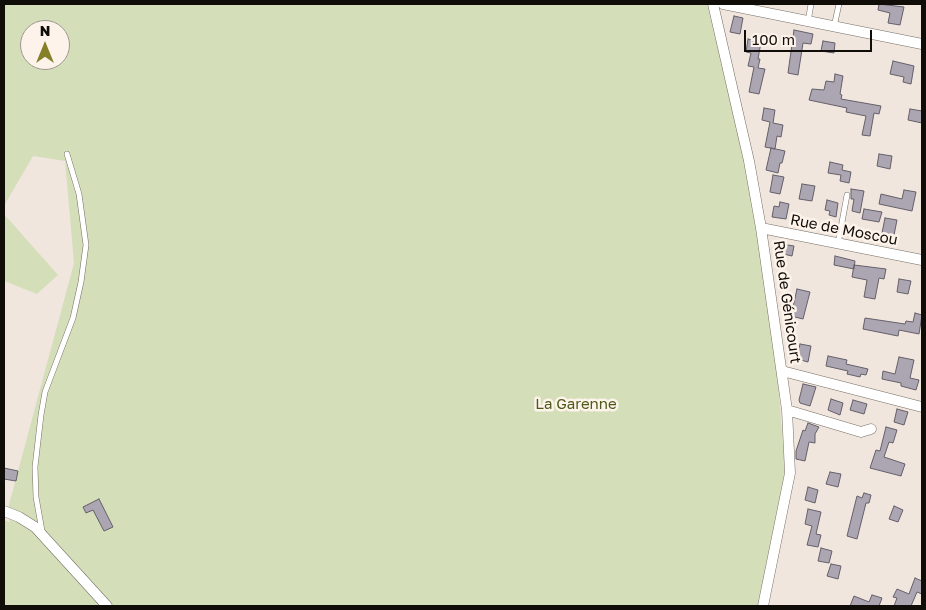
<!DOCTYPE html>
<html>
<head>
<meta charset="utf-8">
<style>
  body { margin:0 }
  #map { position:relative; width:926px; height:610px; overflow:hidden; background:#f0e6dd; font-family:"Golos Text",sans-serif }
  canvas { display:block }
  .frame { position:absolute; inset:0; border:5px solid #100d09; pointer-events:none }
  .north { position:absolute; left:20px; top:20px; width:50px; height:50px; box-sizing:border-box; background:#fdf3ea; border:1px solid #9e9790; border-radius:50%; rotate:0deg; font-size:14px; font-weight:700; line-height:20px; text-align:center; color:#100d09 }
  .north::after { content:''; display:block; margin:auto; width:18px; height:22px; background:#858027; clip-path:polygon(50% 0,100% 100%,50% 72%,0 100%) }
  .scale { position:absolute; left:744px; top:30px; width:128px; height:22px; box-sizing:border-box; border:2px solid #100d09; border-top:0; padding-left:6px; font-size:15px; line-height:18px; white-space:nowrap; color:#100d09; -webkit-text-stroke:4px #fdf3ea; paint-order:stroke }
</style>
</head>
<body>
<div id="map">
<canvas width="926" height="610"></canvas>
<div class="frame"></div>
<div class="north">N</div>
<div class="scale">100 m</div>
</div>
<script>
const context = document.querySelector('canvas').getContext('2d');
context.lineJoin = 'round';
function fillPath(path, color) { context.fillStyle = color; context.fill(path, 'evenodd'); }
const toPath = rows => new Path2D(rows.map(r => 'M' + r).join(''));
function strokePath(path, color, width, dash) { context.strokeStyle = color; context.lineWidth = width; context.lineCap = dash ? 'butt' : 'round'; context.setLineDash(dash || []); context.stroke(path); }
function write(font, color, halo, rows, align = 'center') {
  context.font = font + ' "Golos Text",sans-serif'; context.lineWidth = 5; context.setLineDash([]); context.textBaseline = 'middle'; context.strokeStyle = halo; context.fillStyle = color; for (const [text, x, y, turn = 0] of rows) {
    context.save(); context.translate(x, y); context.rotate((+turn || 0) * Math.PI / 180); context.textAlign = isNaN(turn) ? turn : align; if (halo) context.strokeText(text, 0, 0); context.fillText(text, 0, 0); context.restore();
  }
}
fillPath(toPath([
  [4,4,707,4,748,178,757,229,777,370,785,471,758,606,4,606,4,520,10,522,7,512,74,263,65,161,33,156,4,206],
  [30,30,60,30,60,60,30,60],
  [4,214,58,275,37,294,4,281]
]), '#d4dfba');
const building = toPath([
  [879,4,904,7,900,25,888,23,890,13,878,10,879,4],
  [734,16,743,18,740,34,730,32,734,16],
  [794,30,813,34,811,44,803,43,798,75,788,73,794,30],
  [748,39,761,42,758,59,760,59,758,68,765,69,759,94,749,92,754,67,748,66,751,53,746,52,748,39],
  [823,41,835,43,834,53,821,51,823,41],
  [893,61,914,66,911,84,903,82,904,77,890,74,893,61],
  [835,74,843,76,840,94,842,95,841,99,881,106,879,114,874,113,870,136,862,135,866,116,846,112,847,108,809,100,812,89,824,90,826,81,834,82,835,74],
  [764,108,775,110,773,123,783,125,781,137,777,136,775,149,765,147,770,122,762,120,764,108],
  [910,109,922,111,922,123,908,120,910,109],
  [771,148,785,151,782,163,780,163,778,173,766,170,771,148],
  [879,154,892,156,890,169,877,166,879,154],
  [830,162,843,165,842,170,851,172,849,183,840,181,841,175,828,173,830,162],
  [773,175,784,177,780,194,770,192,773,175],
  [802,184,815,186,812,201,799,199,802,184],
  [851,189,864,191,860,213,852,211,854,199,851,199,851,189],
  [904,190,916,192,912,211,879,204,881,194,902,199,904,190],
  [827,200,838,203,836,217,829,215,830,211,825,210,827,200],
  [780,202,789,204,786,219,772,217,774,206,779,207,780,202],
  [864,209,882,212,879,222,862,219,864,209],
  [885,218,897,220,894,235,882,233,885,218],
  [781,244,794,246,792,256,779,253,781,244],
  [835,256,855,261,854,269,834,265,835,256],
  [854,265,886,269,884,279,879,278,875,299,864,297,867,280,852,277,854,265],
  [899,279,911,281,908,294,897,292,899,279],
  [797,289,810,292,803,319,791,316,797,289],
  [915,313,922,315,919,334,899,330,898,336,863,329,865,318,905,324,906,321,913,322,915,313],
  [800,344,811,346,808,362,797,359,800,344],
  [828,356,847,360,846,364,868,369,866,375,861,374,860,377,847,374,848,371,826,366,828,356],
  [899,357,914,360,910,378,919,380,916,390,901,386,901,383,882,379,883,371,895,374,899,357],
  [803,384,816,387,810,406,800,403,799,400,803,384],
  [831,399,843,403,840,415,828,410,831,399],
  [853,400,867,404,864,414,850,410,853,400],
  [897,409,908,412,904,425,894,422,897,409],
  [808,423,819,427,815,434,815,443,809,442,805,461,796,459,796,451,803,430,805,431,808,423],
  [886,427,897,430,893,443,889,442,884,457,905,464,901,476,870,468,876,450,880,451,886,427],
  [4,468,18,471,16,481,4,479,4,468],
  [830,472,841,474,838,487,826,484,830,472],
  [808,487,818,490,815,503,805,500,808,487],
  [864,493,871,495,869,503,866,503,857,539,847,536,857,496,862,498,864,493],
  [99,499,113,527,104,531,93,510,86,513,83,507,99,499],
  [894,506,903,510,898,522,889,519,894,506],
  [808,509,821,512,816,534,821,535,818,547,807,545,812,526,805,524,808,509],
  [821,548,832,551,829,563,818,561,821,548],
  [831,564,841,566,838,579,827,576,831,564],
  [915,578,922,581,922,594,917,592,911,606,894,606,897,598,893,597,897,589,909,594,915,578],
  [872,595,882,598,879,606,850,606,854,596,869,602,872,595]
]);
fillPath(building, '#aba6b1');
strokePath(building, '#645f69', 1);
const lane = toPath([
  [808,22,811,4],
  [834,27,839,4],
  [838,244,847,195],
  [42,531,36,497,35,467,41,415,45,392,73,318,81,282,86,245,79,194,67,154]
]);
const street = toPath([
  [713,4,749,161,761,228,787,410,790,473,763,606],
  [723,4,922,44],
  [761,228,922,260],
  [782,371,922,407],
  [787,410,861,432,871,429],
  [4,511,19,517,35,527,107,606]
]);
strokePath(lane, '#766e65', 6);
strokePath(street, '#766e65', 11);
strokePath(lane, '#fff', 5);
strokePath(street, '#fff', 10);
write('15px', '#100d09', '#fdf3ea', [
  ["Rue de Moscou",844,230,11],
  ["Rue de Génicourt",787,302,82]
]);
write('15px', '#4c5a1b', '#fdf3ea', [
  ["La Garenne",576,404]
]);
</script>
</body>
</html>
